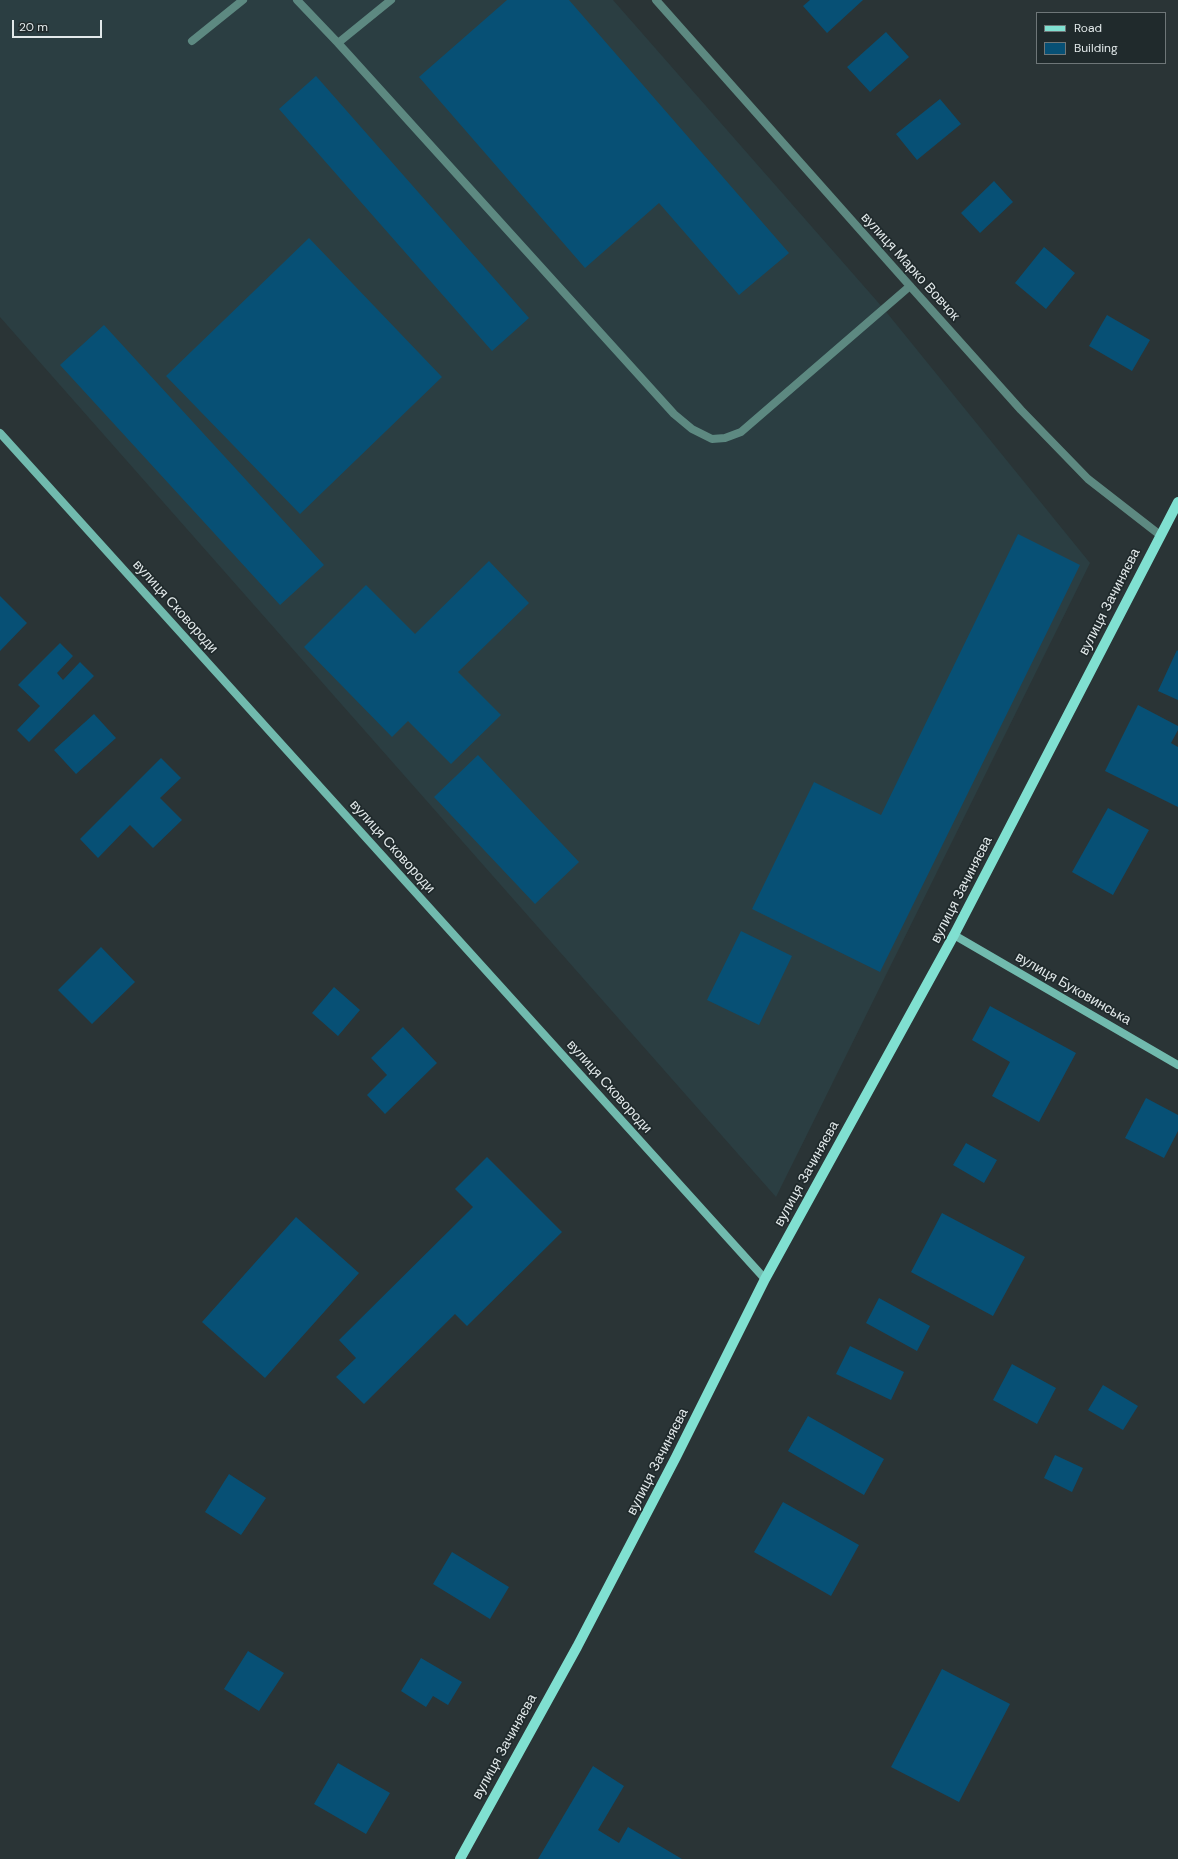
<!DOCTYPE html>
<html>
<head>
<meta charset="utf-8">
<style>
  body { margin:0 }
  #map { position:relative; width:1178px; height:1859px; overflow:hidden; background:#2a3436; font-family:"DM Sans",sans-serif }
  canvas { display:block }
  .legend { position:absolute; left:1036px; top:12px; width:130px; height:52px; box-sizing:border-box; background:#202a2c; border:1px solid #6e7678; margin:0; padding:5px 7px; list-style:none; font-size:12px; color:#e2e9ea }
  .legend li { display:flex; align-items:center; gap:8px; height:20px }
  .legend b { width:20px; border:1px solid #6e7678 }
  .scale { position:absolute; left:12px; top:20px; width:90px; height:18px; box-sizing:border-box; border:2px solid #e2e9ea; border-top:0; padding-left:5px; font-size:12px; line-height:14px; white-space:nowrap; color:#e2e9ea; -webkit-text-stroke:3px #202a2c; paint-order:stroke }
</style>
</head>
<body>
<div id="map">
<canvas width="1178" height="1859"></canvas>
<ul class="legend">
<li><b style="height:5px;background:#80e0d1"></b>Road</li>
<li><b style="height:11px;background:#075075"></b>Building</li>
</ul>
<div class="scale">20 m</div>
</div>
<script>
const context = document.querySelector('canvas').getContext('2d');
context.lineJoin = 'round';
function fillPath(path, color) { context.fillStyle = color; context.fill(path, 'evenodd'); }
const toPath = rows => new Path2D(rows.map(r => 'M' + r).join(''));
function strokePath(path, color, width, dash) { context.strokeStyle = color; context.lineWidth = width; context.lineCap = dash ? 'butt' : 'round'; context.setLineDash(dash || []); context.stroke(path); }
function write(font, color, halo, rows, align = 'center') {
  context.font = font + ' "DM Sans",sans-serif'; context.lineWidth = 3.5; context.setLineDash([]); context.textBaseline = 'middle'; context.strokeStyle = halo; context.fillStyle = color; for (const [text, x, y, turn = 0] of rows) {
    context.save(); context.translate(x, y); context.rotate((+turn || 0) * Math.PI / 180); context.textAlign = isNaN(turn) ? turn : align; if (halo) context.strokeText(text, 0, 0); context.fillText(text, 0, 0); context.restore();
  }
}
fillPath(toPath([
  [0,0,613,0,883,308,1090,563,776,1197,0,317]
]), '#2b3e42');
fillPath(toPath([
  [507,0,569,0,789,253,739,295,659,203,585,268,419,77],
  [810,0,863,0,827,33,803,6],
  [886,32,909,57,870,92,847,67],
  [316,76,529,318,492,351,279,109],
  [940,99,961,124,917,160,896,134],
  [994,181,1013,202,980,233,961,213],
  [309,238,442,377,300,514,166,376],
  [1044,247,1075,273,1046,309,1015,283],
  [1107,315,1150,340,1132,371,1089,346],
  [104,325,324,565,280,605,60,365],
  [1018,534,1080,565,880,972,752,909,814,782,881,815],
  [489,561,529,603,458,672,501,715,451,764,408,721,392,737,304,647,366,585,415,634],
  [0,596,27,623,0,651],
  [60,643,73,656,57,673,63,680,80,662,94,676,29,742,17,730,40,706,18,685],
  [1177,650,1178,651,1178,700,1158,691],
  [1138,705,1178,726,1178,730,1171,743,1178,747,1178,807,1105,771],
  [94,714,116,738,76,774,54,750],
  [478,755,579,862,535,904,434,797],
  [161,758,181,778,160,798,182,820,153,848,130,825,98,858,80,839],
  [1108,808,1149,830,1113,895,1072,872],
  [741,931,792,956,759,1025,707,1000],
  [101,947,135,982,92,1024,58,990],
  [334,987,360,1010,338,1036,312,1013],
  [990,1006,1076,1053,1039,1122,992,1096,1010,1062,972,1040],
  [403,1027,437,1063,385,1114,367,1095,387,1075,371,1058],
  [1146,1098,1178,1115,1178,1131,1164,1158,1125,1138],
  [966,1143,997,1160,984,1183,953,1165],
  [487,1157,562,1232,467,1326,455,1314,364,1404,336,1377,356,1358,339,1340,473,1207,455,1189],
  [942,1213,1025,1257,993,1316,911,1272],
  [296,1217,359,1273,265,1378,202,1322],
  [879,1298,930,1326,917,1351,866,1323],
  [850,1346,904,1372,891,1400,836,1374],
  [1012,1364,1056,1388,1037,1424,993,1400],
  [1103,1385,1138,1406,1123,1430,1088,1410],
  [808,1416,884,1459,864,1495,788,1451],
  [1055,1455,1083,1468,1072,1492,1044,1478],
  [229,1474,266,1498,241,1535,205,1512],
  [783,1502,859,1545,831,1596,754,1552],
  [452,1552,509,1587,490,1619,433,1584],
  [248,1651,284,1673,259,1711,224,1689],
  [421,1658,462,1682,448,1705,433,1696,426,1707,401,1691],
  [942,1669,1010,1704,959,1802,891,1767],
  [338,1763,390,1793,366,1834,314,1804],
  [593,1766,624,1786,598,1830,619,1843,628,1827,682,1859,538,1859]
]), '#075075');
strokePath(toPath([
  [297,0,338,43,674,414,692,429,712,439,725,438,741,432,910,286],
  [192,41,243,0],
  [338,43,391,0]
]), '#5d8981', 8);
strokePath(toPath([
  [656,0,910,286,1021,410,1088,479,1160,535]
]), '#5d8981', 8);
strokePath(toPath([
  [0,433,765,1279],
  [954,935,1178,1065]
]), '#71baae', 8);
strokePath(toPath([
  [460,1859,577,1647,676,1457,765,1279,954,935,1178,502]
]), '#80e0d1', 10);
write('14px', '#e2e9ea', '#202a2c', [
  ["вулиця Марко Вовчок",910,267,48],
  ["вулиця Зачиняєва",1110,602,-63],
  ["вулиця Сковороди",175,607,48],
  ["вулиця Сковороди",392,847,48],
  ["вулиця Зачиняєва",962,890,-63],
  ["вулиця Буковинська",1073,989,30],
  ["вулиця Сковороди",609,1087,48],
  ["вулиця Зачиняєва",807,1174,-61],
  ["вулиця Зачиняєва",658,1462,-63],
  ["вулиця Зачиняєва",505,1747,-61]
]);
</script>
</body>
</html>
